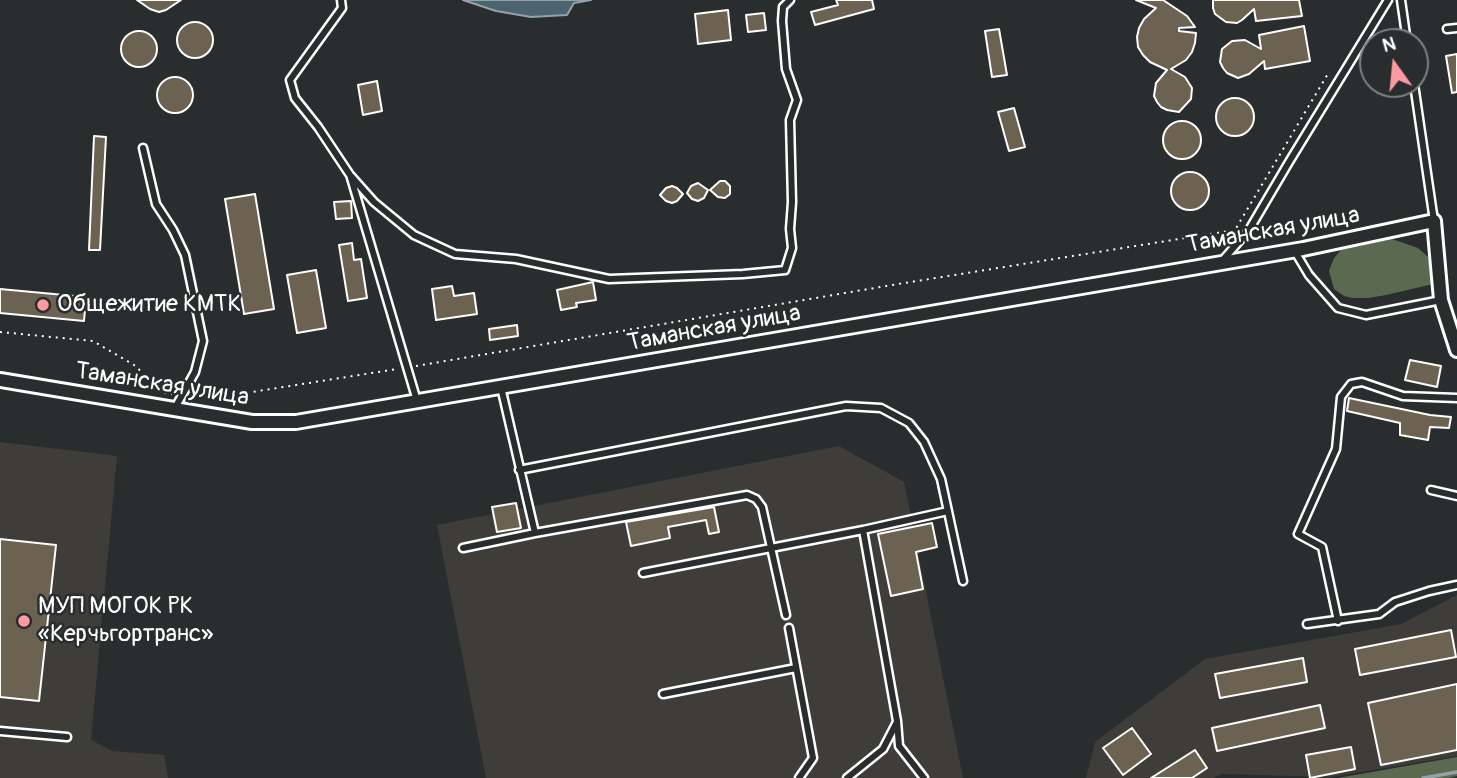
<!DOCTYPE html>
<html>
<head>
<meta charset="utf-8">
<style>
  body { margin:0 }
  #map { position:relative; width:1457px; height:778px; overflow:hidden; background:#2a2d2e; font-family:Pangolin,sans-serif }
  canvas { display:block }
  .north { position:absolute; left:1359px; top:28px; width:70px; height:70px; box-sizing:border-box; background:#2a2d2e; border:2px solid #7f8182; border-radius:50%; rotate:345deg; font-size:19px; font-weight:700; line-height:28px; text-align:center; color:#fff }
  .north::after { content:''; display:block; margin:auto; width:24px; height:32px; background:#ff9aa2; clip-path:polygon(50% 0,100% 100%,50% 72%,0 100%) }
</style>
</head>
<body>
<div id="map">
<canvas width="1457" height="778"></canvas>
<div class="north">N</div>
</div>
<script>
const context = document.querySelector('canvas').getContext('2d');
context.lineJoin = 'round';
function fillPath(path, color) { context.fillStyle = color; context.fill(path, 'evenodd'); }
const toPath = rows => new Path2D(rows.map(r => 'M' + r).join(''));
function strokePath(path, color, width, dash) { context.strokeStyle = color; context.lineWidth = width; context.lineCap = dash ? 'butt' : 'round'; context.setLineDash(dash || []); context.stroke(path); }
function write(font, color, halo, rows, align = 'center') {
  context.font = font + ' Pangolin,sans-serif'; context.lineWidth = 5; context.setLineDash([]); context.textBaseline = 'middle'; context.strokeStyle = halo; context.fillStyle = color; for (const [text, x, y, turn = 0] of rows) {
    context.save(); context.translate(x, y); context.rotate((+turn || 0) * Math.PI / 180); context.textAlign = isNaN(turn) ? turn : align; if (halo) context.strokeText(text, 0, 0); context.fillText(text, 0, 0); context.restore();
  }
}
fillPath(toPath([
  [0,442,117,456,91,740,112,751,164,755,168,778,0,778],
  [839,446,904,482,963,778,486,778,437,525],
  [1457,595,1457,756,1331,777,1221,774,1214,778,1086,778,1095,742,1205,659,1401,624]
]), '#3e3d39');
fillPath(toPath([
  [1392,239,1418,248,1435,263,1433,284,1386,295,1368,298,1352,298,1344,296,1334,289,1329,271,1334,258,1341,250],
  [1457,757,1457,776,1448,778,1338,778]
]), '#5c6951');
const water = toPath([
  [463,0,591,0,574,3,567,15,531,17,496,11,463,0]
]);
fillPath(water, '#4b6470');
strokePath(water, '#93a2a9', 2);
strokePath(toPath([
  [1423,778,1457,772]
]), '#93a2a9', 3.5);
const building = toPath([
  [137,0,181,0,166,10,159,12,150,9,137,0],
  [836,0,872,0,874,9,815,25,811,12,838,5,836,0],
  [1136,0,1163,0,1187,16,1195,27,1179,28,1179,31,1196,33,1195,43,1192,52,1186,60,1171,69,1185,77,1192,88,1191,99,1179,112,1167,110,1161,107,1157,102,1154,96,1156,83,1167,70,1150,62,1143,55,1138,47,1137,37,1139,28,1144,19,1156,8,1136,0],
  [1213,0,1299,0,1302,16,1256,21,1254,9,1242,20,1237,23,1226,22,1215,14,1213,8,1213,0],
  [728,10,731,40,698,44,695,14,728,10],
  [764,13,766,30,748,32,746,15,764,13],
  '177 40a18 18 0 1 1 36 0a18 18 0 1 1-36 0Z',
  [1304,26,1310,61,1265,69,1264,61,1249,74,1238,78,1227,73,1223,68,1220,62,1222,49,1232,41,1245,40,1261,49,1259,35,1304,26],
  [999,29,1007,75,992,77,985,31,999,29],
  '121 49a18 18 0 1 1 36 0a18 18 0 1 1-36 0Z',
  [1457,54,1457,92,1452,93,1446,56,1457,54],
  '157 95a18 18 0 1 1 36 0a18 18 0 1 1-36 0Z',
  [377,81,382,111,363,115,358,85,377,81],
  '1216 117a19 19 0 1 1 38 0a19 19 0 1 1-38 0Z',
  [1014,108,1025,147,1009,151,998,112,1014,108],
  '1163 140a19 19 0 1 1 38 0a19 19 0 1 1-38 0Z',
  [94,136,106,137,100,250,89,250,94,136],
  '1171 191a19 19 0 1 1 38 0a19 19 0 1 1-38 0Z',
  [720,181,725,181,730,186,730,194,725,198,718,197,710,190,720,181],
  [698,183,708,190,704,198,698,201,692,199,687,193,691,186,698,183],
  [672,186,677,188,683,194,677,201,672,203,666,201,660,195,666,188,672,186],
  [255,194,274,309,244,314,225,199,255,194],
  [351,201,352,218,336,219,334,202,351,201],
  [352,243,354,260,361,259,367,298,348,301,339,245,352,243],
  [316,270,326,328,297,333,287,275,316,270],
  [593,282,596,300,576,303,577,307,561,310,557,290,593,282],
  [452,286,454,296,474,293,477,314,436,320,432,289,452,286],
  [0,289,86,297,84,321,0,313,0,289],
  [517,325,518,336,490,340,489,329,517,325],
  [1410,360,1441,366,1437,387,1405,380,1410,360],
  [1349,398,1430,415,1451,417,1449,428,1430,427,1428,440,1400,435,1400,423,1347,411,1349,398],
  [516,503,521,528,497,532,492,507,516,503],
  [714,507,719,532,709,534,706,520,668,527,670,538,631,546,626,522,714,507],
  [932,523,937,547,916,552,923,589,891,596,878,534,932,523],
  [0,539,56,545,39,701,0,697,0,539],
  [1451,630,1456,657,1360,675,1355,649,1451,630],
  [1303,658,1307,682,1220,698,1215,674,1303,658],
  [1457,684,1457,750,1381,765,1368,703,1457,684],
  [1320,705,1325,728,1217,751,1212,728,1320,705],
  [1132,728,1151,754,1123,775,1103,748,1132,728],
  [1351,747,1355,769,1310,778,1306,755,1351,747],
  [1195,750,1207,768,1192,778,1151,778,1195,750]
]);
fillPath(building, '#6b6252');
strokePath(building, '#fff', 2);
const service = toPath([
  [341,0,342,8,290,80,295,98,318,127,350,175,374,202,414,235,455,254,516,259,609,279,743,274,785,270,792,248,790,229,792,202,790,120,797,100,786,69,782,21,783,7,790,0],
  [1401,0,1407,42],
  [1447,29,1457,28],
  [1414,84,1434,221],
  [143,148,156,204,173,230,185,255,203,341,195,372,175,408],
  [351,178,417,401],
  [1294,250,1309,275,1338,308,1366,315,1441,300],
  [1222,261,1249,230,1289,162,1388,0],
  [501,387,535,533,747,495,756,499,762,507,786,615],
  [519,470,846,406,881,408,909,423,924,442,941,479,963,581],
  [1431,490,1457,496],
  [863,530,897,721,899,746,924,778],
  [463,548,535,533],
  [643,573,863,530,948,511],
  [1338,621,1322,547,1298,534,1336,449,1341,397,1351,384,1362,382,1403,396,1457,398],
  [1307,624,1379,614,1395,602,1429,591,1457,585],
  [789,628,813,758,799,778],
  [663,694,796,668],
  [0,731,67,737],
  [847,778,883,749,897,722]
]);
const minor = toPath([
  [0,380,252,422,296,422,1303,249,1434,221,1441,300,1457,350]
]);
strokePath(service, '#fff', 11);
strokePath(minor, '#fff', 18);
strokePath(toPath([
  [0,332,93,341,134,365,165,393,172,394],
  [416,366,892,285,1235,230,1329,72],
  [191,397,233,395,397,369]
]), '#fff', 2, [2, 5]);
strokePath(service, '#2a2d2e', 6);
strokePath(minor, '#2a2d2e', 12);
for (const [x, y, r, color] of [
  [43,305,7,"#ff9aa2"],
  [24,621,7,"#ff9aa2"]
]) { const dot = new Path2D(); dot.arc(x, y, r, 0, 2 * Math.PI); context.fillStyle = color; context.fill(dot); strokePath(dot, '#2a2d2e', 2.5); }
write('24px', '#fff', '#2a2d2e', [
  ["Таманская улица",1273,231,-10],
  ["Таманская улица",714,329,-10],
  ["Таманская улица",162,385,9]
]);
write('24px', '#fff', '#2a2d2e', [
  ["Общежитие КМТК",57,305],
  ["МУП МОГОК РК",38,607],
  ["«Керчьгортранс»",38,635]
], 'left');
</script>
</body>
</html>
